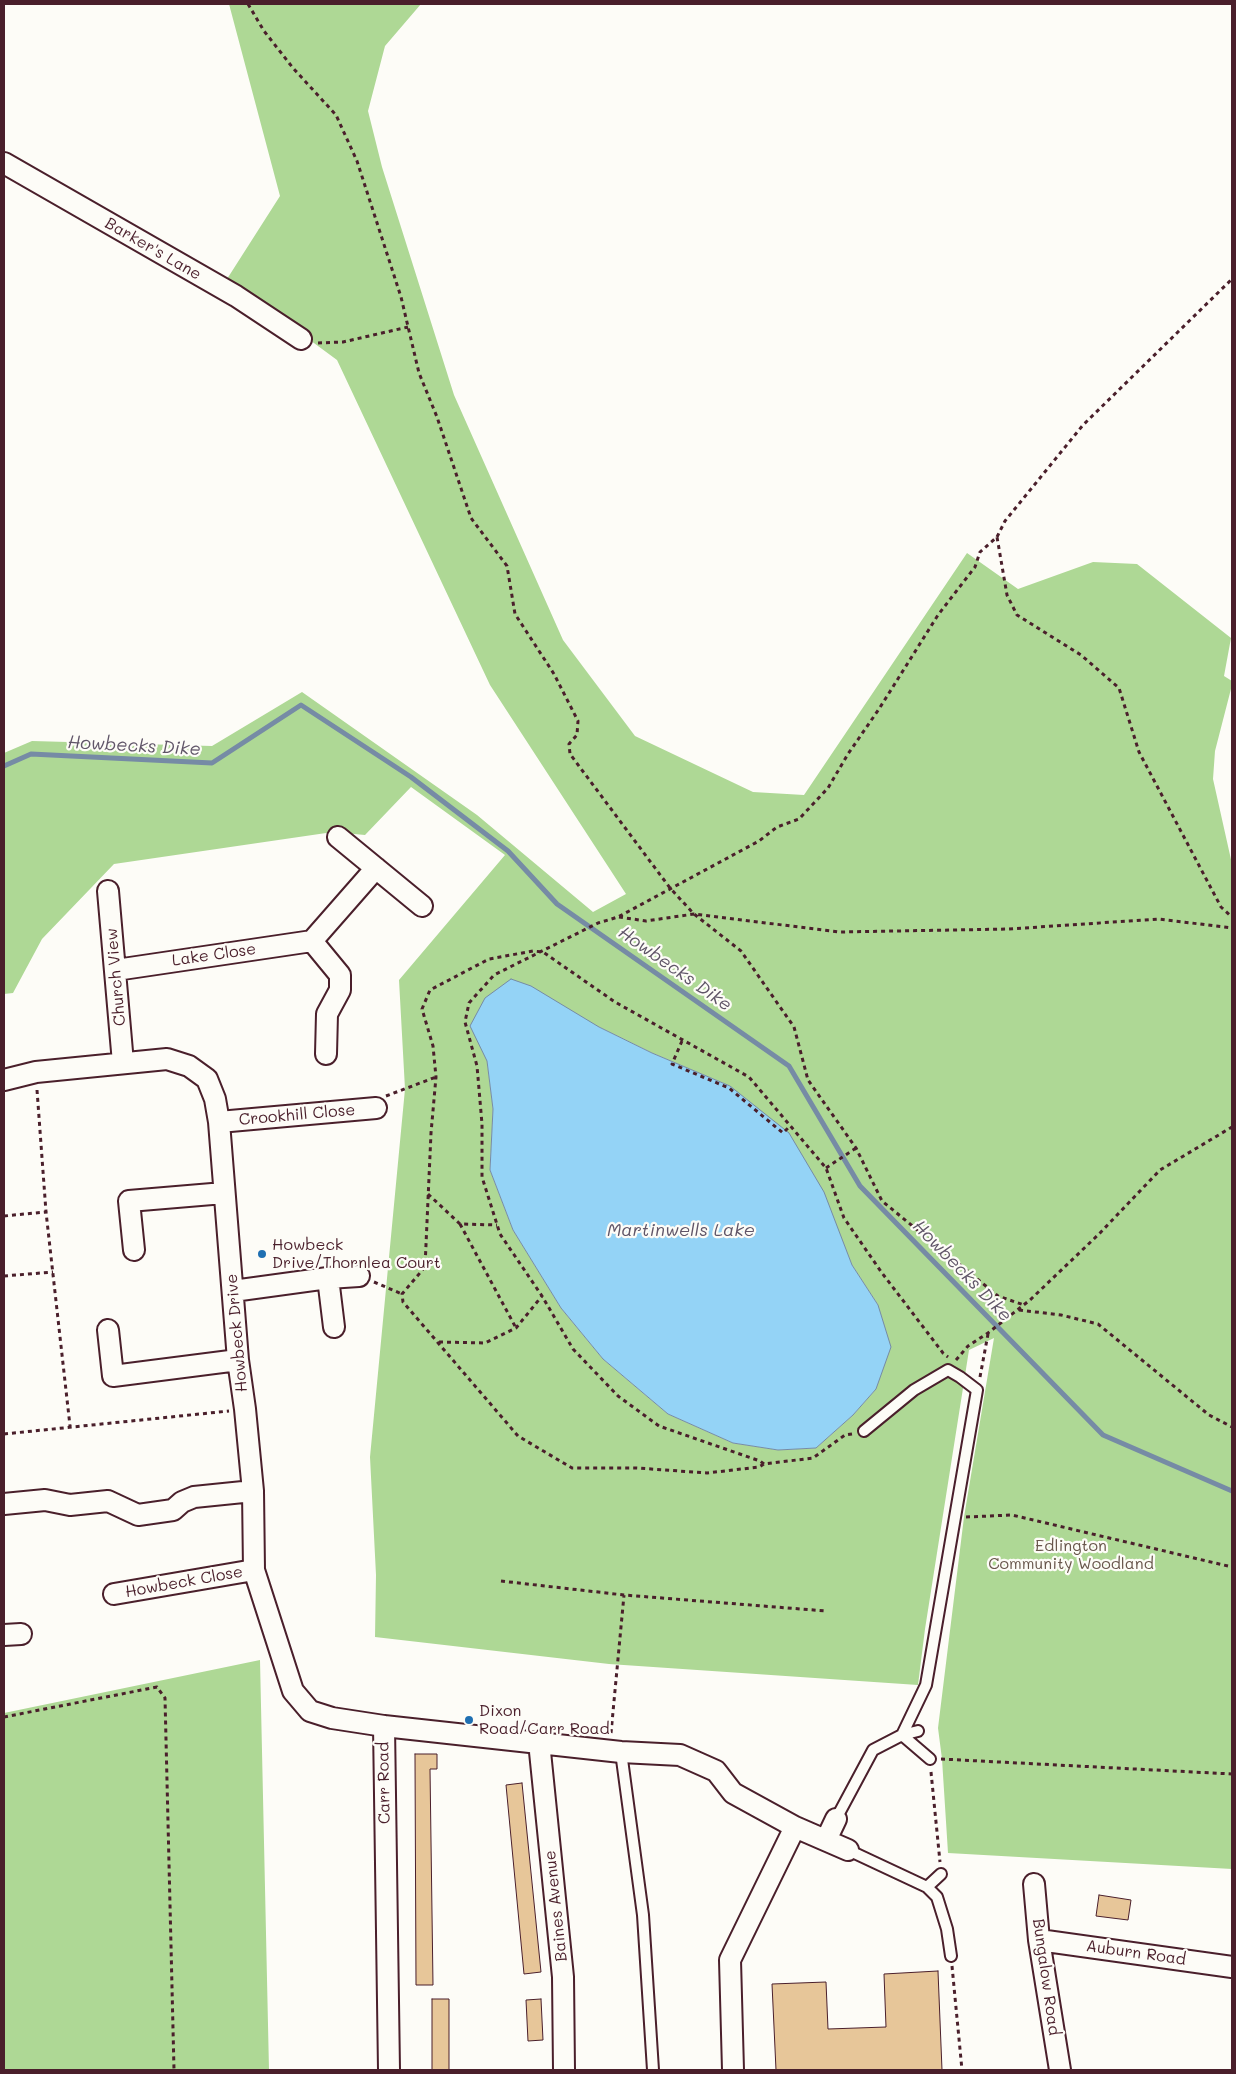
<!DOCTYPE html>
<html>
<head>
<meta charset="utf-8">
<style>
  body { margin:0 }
  #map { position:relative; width:1236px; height:2074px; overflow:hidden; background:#fdfcf7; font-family:Mali,sans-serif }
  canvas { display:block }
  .frame { position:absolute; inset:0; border:5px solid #4a1f2b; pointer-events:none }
</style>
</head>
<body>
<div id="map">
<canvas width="1236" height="2074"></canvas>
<div class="frame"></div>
</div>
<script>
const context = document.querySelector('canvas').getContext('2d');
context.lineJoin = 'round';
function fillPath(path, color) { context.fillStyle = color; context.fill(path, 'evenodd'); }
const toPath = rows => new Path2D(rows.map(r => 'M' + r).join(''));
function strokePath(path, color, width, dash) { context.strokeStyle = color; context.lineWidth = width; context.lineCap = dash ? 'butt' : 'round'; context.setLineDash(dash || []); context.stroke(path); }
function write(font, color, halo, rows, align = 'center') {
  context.font = font + ' Mali,sans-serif'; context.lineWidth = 4.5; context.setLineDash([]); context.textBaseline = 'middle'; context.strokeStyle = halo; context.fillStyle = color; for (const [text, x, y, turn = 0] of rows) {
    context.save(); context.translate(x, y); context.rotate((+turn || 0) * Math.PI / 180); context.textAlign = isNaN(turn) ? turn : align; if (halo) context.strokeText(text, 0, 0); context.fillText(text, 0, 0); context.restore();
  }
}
fillPath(toPath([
  [229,4,421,4,385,46,368,111,382,167,454,395,563,640,635,736,753,792,804,795,967,553,1018,589,1093,562,1137,564,1231,638,1224,676,1232,681,1232,685,1215,751,1213,779,1232,864,1232,1869,948,1853,942,1759,938,1728,964,1517,994,1338,969,1350,925,1629,918,1685,609,1664,375,1637,376,1575,370,1457,405,1089,399,980,505,855,411,787,365,835,333,832,114,864,42,939,13,993,4,994,4,753,32,741,212,746,302,692,477,815,593,912,626,894,490,685,337,360,227,279,280,196],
  [599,1027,652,1053,730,1086,838,1231,852,1265,878,1305,876,1389,853,1415,816,1448,778,1450,733,1443,668,1414,603,1359,561,1308,513,1230,490,1170,493,1109,487,1061],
  [260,1660,269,2070,4,2070,4,1713]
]), '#aed895');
const water = toPath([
  [511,979,531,986,599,1027,652,1053,730,1086,789,1133,824,1192,852,1265,878,1305,891,1347,876,1389,853,1415,816,1448,778,1450,733,1443,668,1414,603,1359,561,1308,513,1230,490,1170,493,1109,487,1061,470,1026,485,998,511,979]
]);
fillPath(water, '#94d3f6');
strokePath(water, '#768ba5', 1);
strokePath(toPath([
  [4,766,31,754,212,763,301,705,411,777,508,851,557,904,789,1066,860,1186,1103,1435,1232,1491]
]), '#768ba5', 5);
const building = toPath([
  [415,1754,437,1754,437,1769,430,1769,433,1985,416,1985,415,1754],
  [522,1783,541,1972,524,1974,506,1785,522,1783],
  [1099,1895,1131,1900,1128,1920,1096,1916,1099,1895],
  [938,1971,942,2070,776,2070,772,1984,826,1982,828,2029,886,2027,884,1974,938,1971],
  [432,1999,449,1999,449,2070,432,2070,432,1999],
  [541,1999,543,2040,528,2041,526,2000,541,1999]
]);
fillPath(building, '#e7c699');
strokePath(building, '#4a1f2b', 1);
const lane = toPath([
  [864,1431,914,1390,948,1370,960,1377,977,1390,926,1685,902,1735,930,1759],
  [621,1752,643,1915,653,2070],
  [836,1819,873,1750,902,1735,918,1731],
  [848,1850,927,1887,937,1897,947,1929,951,1956],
  [927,1887,941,1874]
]);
const street = toPath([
  [4,163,236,296,301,339],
  [338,837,422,906],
  [108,891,123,1063],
  [312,941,340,975,340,990,327,1014,326,1054],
  [116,970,312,941,376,868],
  [4,1080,36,1072,167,1059,189,1066,207,1079,215,1099,219,1122,238,1360,245,1409,253,1491,254,1570,293,1691,310,1711,332,1718,384,1726],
  [219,1122,376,1108],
  [134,1250,129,1201,224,1193],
  [328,1278,334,1327],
  [233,1291,328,1278,359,1276],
  [108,1330,113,1376,238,1360],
  [4,1504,45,1500,70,1505,108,1501,138,1515,173,1510,182,1502,194,1497,253,1491],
  [114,1594,254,1570],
  [4,1635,21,1634],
  [539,1742,563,1977,564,2070],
  [826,1840,836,1819],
  [1034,1884,1039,1940,1060,2070],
  [1039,1940,1232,1967],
  [389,2070,384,1726,621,1752,680,1755,716,1771,733,1793,795,1827,848,1850],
  [733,2070,730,1960,795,1827]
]);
strokePath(lane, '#4a1f2b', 14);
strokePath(street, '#4a1f2b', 24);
strokePath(toPath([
  [248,4,264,31,293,68,336,115,357,161,401,297,419,373,437,417,471,518,507,566,515,614,554,674,578,721,577,735,569,744,570,754,670,888,694,914,741,951,794,1027,808,1080,856,1148,882,1201,998,1296,1024,1305],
  [318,343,343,342,408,327],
  [997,537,1005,521,1083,425,1232,279],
  [619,917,646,921,694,914,839,932,1009,929,1159,919,1232,928],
  [682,1041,672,1064,729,1088,783,1133,790,1126],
  [37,1090,46,1212,70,1426],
  [386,1096,436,1077],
  [826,1168,856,1148],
  [428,1194,460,1224,497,1225],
  [4,1216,46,1212],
  [460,1224,516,1328],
  [4,1276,53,1272],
  [374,1282,402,1294],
  [1019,1310,1061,1315,1098,1324,1209,1415,1232,1427],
  [439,1342,485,1343,516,1328,542,1296],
  [956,1360,968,1346,988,1333,1030,1300,1099,1234,1160,1170,1232,1127],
  [980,1377,988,1334],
  [4,1434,229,1411],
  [852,1434,845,1435,813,1458,764,1464,759,1467,707,1473,637,1468,572,1468,518,1436,403,1302,402,1294,425,1267,431,1133,436,1077,433,1046,422,1009,430,990,489,959,533,951,543,952,615,1002,749,1077,826,1168,844,1218,882,1273,943,1353,948,1357],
  [764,1464,760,1461,659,1426,618,1396,573,1349,542,1296,500,1234,482,1177,482,1124,477,1066,465,1022,469,1003,494,975,598,923,618,917,759,841,777,827,799,819,828,788,848,754,879,709,938,615,975,567,980,552,997,537,1007,595,1017,615,1081,655,1119,688,1139,752,1221,907,1232,917],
  [966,1517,1012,1515,1232,1567],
  [501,1581,624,1595,826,1611],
  [4,1717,157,1687,165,1698,174,2070],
  [611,1733,624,1595],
  [941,1759,1232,1774],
  [931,1772,940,1862],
  [952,1966,962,2070]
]), '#4a1f2b', 3, [4, 4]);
strokePath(lane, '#fdfcf7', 10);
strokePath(street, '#fdfcf7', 20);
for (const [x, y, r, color] of [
  [262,1254,5,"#1f6fb2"],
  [469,1720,5,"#1f6fb2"]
]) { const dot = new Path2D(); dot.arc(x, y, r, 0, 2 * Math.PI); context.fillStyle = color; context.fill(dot); strokePath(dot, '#fdfcf7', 2); }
write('16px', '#4a1f2b', '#fdfcf7', [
  ["Barker's Lane",153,249,30],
  ["Lake Close",214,955,-8],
  ["Church View",116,977,-95],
  ["Crookhill Close",297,1115,-5],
  ["Howbeck Drive",237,1333,-95],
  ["Howbeck Close",184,1582,-10],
  ["Carr Road",384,1783,-91],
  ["Baines Avenue",556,1906,-96],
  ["Auburn Road",1136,1953,8],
  ["Bungalow Road",1046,1977,82]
]);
write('16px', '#4a1f2b', '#fdfcf7', [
  ["Howbeck",272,1245],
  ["Drive/Thornlea Court",272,1263],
  ["Dixon",479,1711],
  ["Road/Carr Road",479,1729]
], 'left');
write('16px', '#68564b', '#fdfcf7', [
  ["Edlington",1071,1546],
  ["Community Woodland",1071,1564]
]);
write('italic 18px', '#605568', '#fdfcf7', [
  ["Howbecks Dike",134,746,3],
  ["Howbecks Dike",675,969,35],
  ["Martinwells Lake",681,1230],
  ["Howbecks Dike",962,1271,46]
]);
</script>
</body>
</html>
